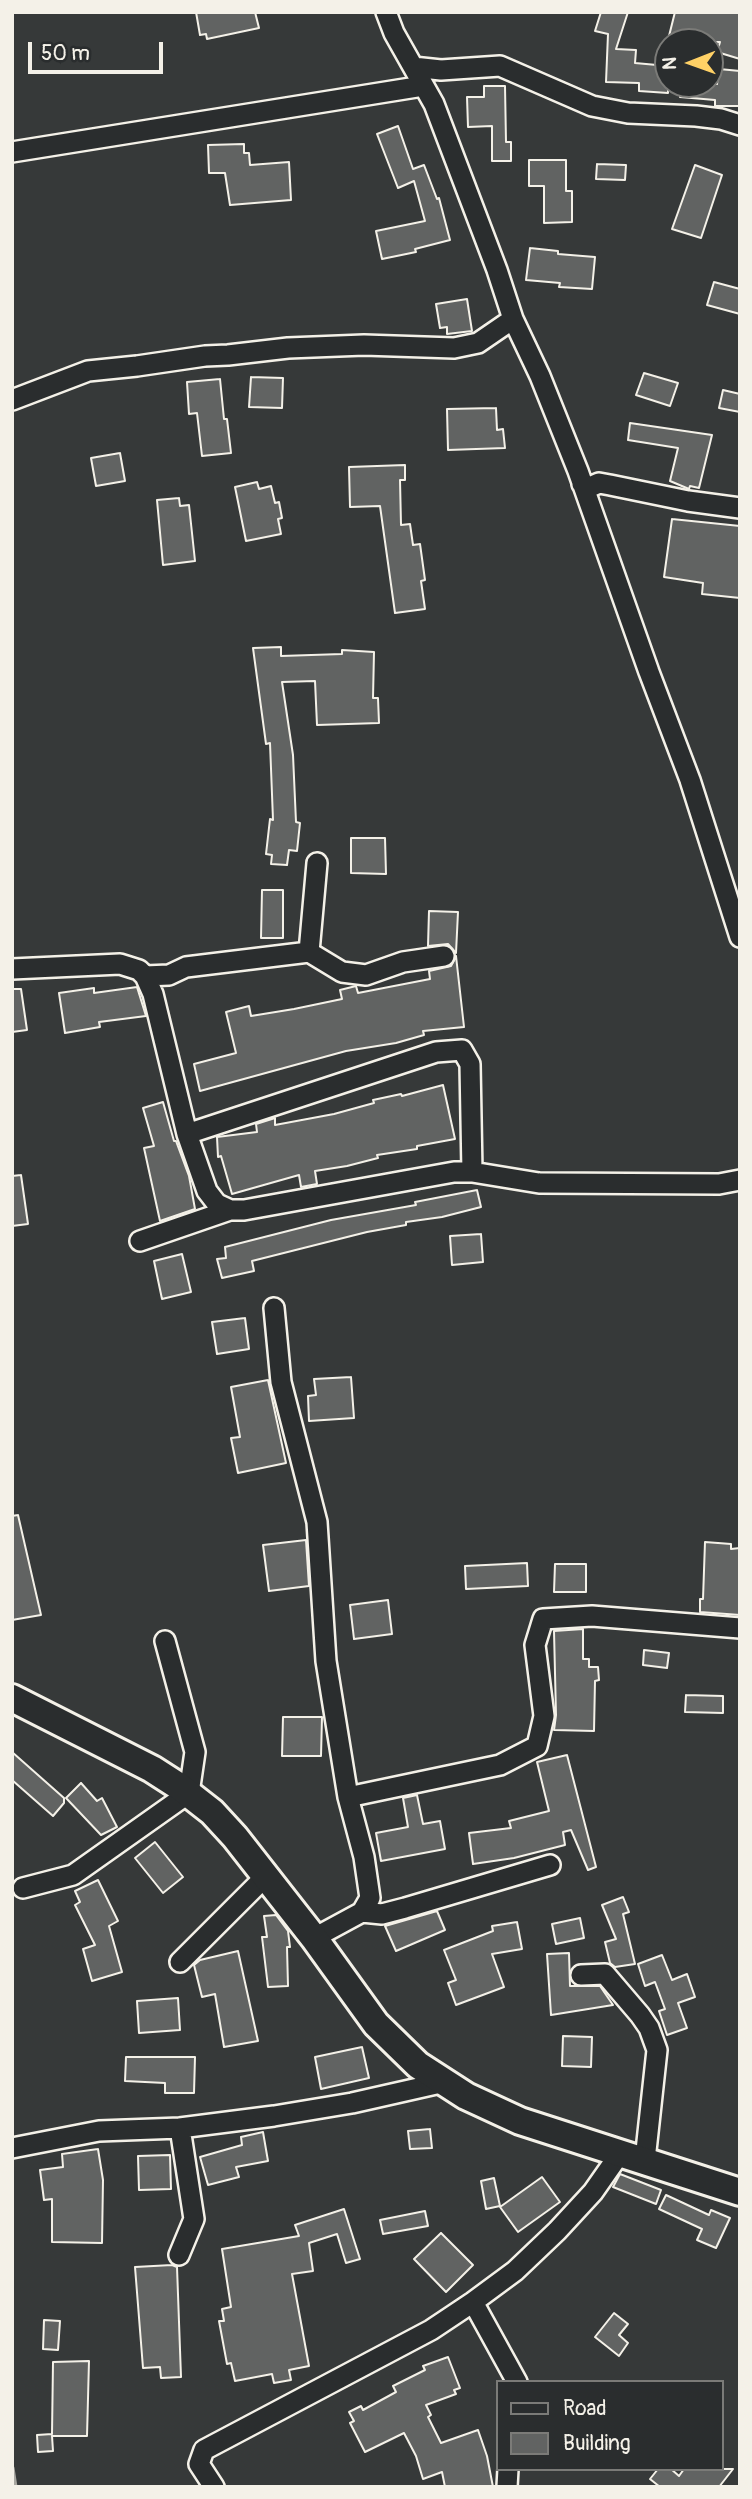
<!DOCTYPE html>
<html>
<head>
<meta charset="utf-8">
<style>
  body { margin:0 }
  #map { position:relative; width:752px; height:2499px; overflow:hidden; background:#363939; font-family:Pangolin,sans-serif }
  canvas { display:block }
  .frame { position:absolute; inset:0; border:14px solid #f4f1e8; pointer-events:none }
  .legend { position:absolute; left:496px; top:2380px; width:228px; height:91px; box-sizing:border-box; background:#2a2d2e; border:2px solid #7b7b78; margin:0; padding:9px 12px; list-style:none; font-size:21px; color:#f4f1e8 }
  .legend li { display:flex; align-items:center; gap:14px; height:35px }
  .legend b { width:35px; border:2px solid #7b7b78 }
  .north { position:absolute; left:654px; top:28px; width:70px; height:70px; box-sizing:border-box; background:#2a2d2e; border:2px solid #7b7b78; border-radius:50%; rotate:269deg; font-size:19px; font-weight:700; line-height:28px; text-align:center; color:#f4f1e8 }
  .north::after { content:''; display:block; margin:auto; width:24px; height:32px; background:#ffd166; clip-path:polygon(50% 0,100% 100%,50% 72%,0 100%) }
  .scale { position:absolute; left:28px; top:42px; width:135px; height:32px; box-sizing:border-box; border:4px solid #f4f1e8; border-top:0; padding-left:9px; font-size:21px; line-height:24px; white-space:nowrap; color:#f4f1e8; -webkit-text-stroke:5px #2a2d2e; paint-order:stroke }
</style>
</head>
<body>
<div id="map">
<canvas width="752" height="2499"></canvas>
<div class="frame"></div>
<ul class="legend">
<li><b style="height:9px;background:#2a2d2e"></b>Road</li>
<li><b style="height:19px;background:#616362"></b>Building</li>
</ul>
<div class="north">N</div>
<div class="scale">50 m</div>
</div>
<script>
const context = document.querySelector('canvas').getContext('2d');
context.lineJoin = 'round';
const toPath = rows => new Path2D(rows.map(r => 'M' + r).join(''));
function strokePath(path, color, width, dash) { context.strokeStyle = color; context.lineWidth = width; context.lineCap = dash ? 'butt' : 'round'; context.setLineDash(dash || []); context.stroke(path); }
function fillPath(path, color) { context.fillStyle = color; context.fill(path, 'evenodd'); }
strokePath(toPath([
  [12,2468,15,2487]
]), '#a8a7a1', 5);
const building = toPath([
  [196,12,255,12,259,28,207,39,206,34,200,35,196,12],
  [601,12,628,12,616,49,636,50,635,63,668,66,668,93,639,91,639,83,606,82,608,34,595,31,601,12],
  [675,12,740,12,740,59,717,52,720,42,676,42,668,40,675,12],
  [719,69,740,71,740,106,715,106,715,100,680,97,681,84,717,84,719,69],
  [484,86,505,86,506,142,511,142,511,161,492,161,492,126,468,127,467,97,484,97,484,86],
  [398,126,413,169,424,165,437,199,439,198,450,240,415,249,416,252,382,259,376,231,425,221,414,181,398,188,377,134,398,126],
  [244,144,244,153,249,153,250,165,289,162,291,200,230,205,225,173,209,173,208,145,244,144],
  [529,160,566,160,566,191,572,191,572,222,544,223,544,186,529,186,529,160],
  [597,164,626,165,625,180,596,179,597,164],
  [695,165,722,175,701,238,672,229,695,165],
  [530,248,558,251,558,254,595,257,592,289,559,287,560,283,526,280,530,248],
  [714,282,740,289,740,314,707,305,714,282],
  [467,299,472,331,447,334,447,327,440,328,436,304,467,299],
  [644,373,678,383,670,406,636,395,644,373],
  [251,377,283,378,282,408,249,407,251,377],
  [220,379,224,419,227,419,231,453,202,456,197,413,189,414,187,382,220,379],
  [723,390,740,394,740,412,719,408,723,390],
  [496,408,497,430,503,429,505,448,448,450,447,409,496,408],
  [630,423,712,435,699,488,690,486,689,489,670,481,678,448,628,440,630,423],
  [120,453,125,481,96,486,91,458,120,453],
  [405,465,405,480,400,480,401,525,410,524,413,545,420,544,425,580,421,581,425,609,395,613,380,506,350,507,349,467,405,465],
  [257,482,259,489,271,486,275,503,279,502,282,518,278,519,281,534,246,541,235,487,257,482],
  [179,498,180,506,189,505,195,561,163,565,157,500,179,498],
  [672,519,740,526,740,598,702,594,703,583,664,577,672,519],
  [281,647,281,656,342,654,342,650,374,652,373,698,378,698,379,723,317,725,315,681,282,682,293,755,296,822,300,823,297,851,289,850,287,865,271,864,272,855,266,854,270,819,273,820,270,743,266,744,253,648,281,647],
  [351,838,385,838,386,874,351,873,351,838],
  [262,890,283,890,283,938,261,938,262,890],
  [429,911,458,912,456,953,448,944,428,946,429,911],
  [456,956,464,1027,423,1031,424,1035,396,1043,346,1051,200,1091,194,1064,236,1053,226,1012,249,1006,251,1016,294,1009,342,999,340,990,356,986,358,993,430,979,429,971,451,966,456,956],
  [137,987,146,1016,99,1022,100,1027,65,1033,59,993,94,988,94,993,137,987],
  [12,989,21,989,27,1030,12,1032,12,989],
  [443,1085,455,1139,417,1146,417,1149,377,1155,378,1158,347,1166,315,1171,317,1184,301,1187,299,1175,232,1194,221,1156,218,1157,217,1137,257,1132,256,1124,275,1118,275,1125,334,1114,374,1103,373,1100,401,1094,402,1096,443,1085],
  [163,1102,174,1141,176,1141,189,1176,195,1209,160,1221,144,1148,154,1146,143,1108,163,1102],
  [21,1175,28,1224,12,1226,12,1176,21,1175],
  [477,1190,481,1207,442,1217,406,1222,406,1225,367,1232,252,1261,254,1271,222,1278,217,1259,226,1258,225,1247,331,1220,416,1205,415,1202,477,1190],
  [481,1234,483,1262,452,1265,450,1236,481,1234],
  [182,1254,191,1292,162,1299,154,1261,182,1254],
  [245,1318,249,1349,217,1354,212,1322,245,1318],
  [351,1377,354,1418,309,1421,308,1396,316,1395,314,1379,351,1377],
  [268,1380,286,1463,238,1473,231,1438,240,1437,231,1387,268,1380],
  [18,1515,41,1615,12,1620,12,1516,18,1515],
  [306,1540,309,1586,269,1591,263,1545,306,1540],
  [705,1542,731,1544,731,1549,740,1548,740,1615,700,1612,700,1599,703,1599,705,1542],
  [527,1563,528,1586,466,1589,465,1566,527,1563],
  [555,1564,586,1564,586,1592,554,1592,555,1564],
  [388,1600,392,1634,354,1639,350,1605,388,1600],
  [583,1629,583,1659,589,1659,589,1667,598,1667,599,1680,595,1681,594,1731,554,1730,556,1715,554,1631,583,1629],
  [644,1650,669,1653,667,1668,643,1665,644,1650],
  [686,1695,723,1696,723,1713,685,1712,686,1695],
  [283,1717,322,1717,321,1756,282,1756,283,1717],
  [12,1752,64,1798,64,1803,53,1816,12,1780,12,1752],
  [567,1755,596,1867,588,1870,571,1830,563,1832,565,1845,514,1858,473,1864,469,1833,511,1828,509,1821,549,1811,537,1762,567,1755],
  [81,1783,97,1801,102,1798,117,1827,101,1835,66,1798,81,1783],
  [417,1795,423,1824,440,1821,445,1849,381,1861,376,1833,408,1827,403,1798,417,1795],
  [155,1842,183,1877,163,1893,135,1858,155,1842],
  [98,1880,118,1921,109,1926,122,1972,92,1981,83,1949,95,1945,75,1905,80,1902,75,1891,98,1880],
  [623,1897,629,1912,623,1914,635,1964,615,1967,610,1963,605,1942,616,1939,602,1905,623,1897],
  [437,1911,445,1930,396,1951,385,1926,437,1911],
  [276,1915,288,1931,290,1947,287,1947,288,1986,268,1987,262,1937,267,1937,264,1916,276,1915],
  [580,1918,584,1938,556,1944,552,1924,580,1918],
  [517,1922,522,1949,492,1954,504,1987,456,2005,448,1983,456,1980,444,1950,493,1931,492,1926,517,1922],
  [238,1951,258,2041,224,2047,215,1994,202,1997,194,1965,200,1960,238,1951],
  [569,1953,570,1986,600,1986,613,2005,551,2015,547,1954,569,1953],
  [662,1955,672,1980,687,1974,695,1997,678,2003,687,2028,667,2035,659,2011,665,2009,655,1982,645,1986,638,1964,662,1955],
  [178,1998,180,2030,139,2033,137,2001,178,1998],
  [563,2036,592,2037,591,2067,562,2066,563,2036],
  [362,2047,369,2078,321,2089,315,2057,362,2047],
  [126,2057,195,2057,194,2093,165,2093,165,2083,125,2081,126,2057],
  [430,2129,432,2148,410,2149,408,2131,430,2129],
  [263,2132,268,2161,236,2167,239,2177,208,2185,200,2157,242,2145,241,2137,263,2132],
  [98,2149,103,2180,102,2243,52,2242,52,2199,44,2200,40,2170,63,2167,62,2154,98,2149],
  [170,2155,171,2189,139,2190,138,2156,170,2155],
  [620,2174,661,2190,656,2204,613,2187,620,2174],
  [542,2177,560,2202,518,2232,500,2207,542,2177],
  [494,2178,500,2206,486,2209,481,2181,494,2178],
  [666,2195,709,2215,711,2210,730,2218,716,2248,697,2240,702,2229,659,2209,666,2195],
  [344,2209,360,2259,346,2263,337,2234,309,2243,313,2271,292,2274,309,2366,289,2370,291,2380,274,2383,272,2374,235,2381,231,2363,227,2364,219,2321,224,2321,222,2309,231,2307,222,2249,299,2236,295,2225,344,2209],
  [425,2211,428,2226,383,2234,380,2220,425,2211],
  [441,2233,473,2265,446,2292,414,2259,441,2233],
  [172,2265,177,2267,181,2377,161,2378,160,2367,143,2368,135,2267,172,2265],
  [614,2313,628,2324,619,2335,628,2343,619,2356,595,2337,614,2313],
  [44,2320,60,2321,58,2350,43,2349,44,2320],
  [448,2357,460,2388,454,2390,456,2394,426,2405,431,2415,428,2417,441,2443,478,2430,487,2456,493,2487,445,2487,442,2472,423,2479,416,2456,404,2433,365,2452,350,2423,354,2421,349,2412,361,2406,363,2410,396,2392,393,2386,425,2370,423,2366,448,2357],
  [89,2361,87,2436,52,2436,53,2451,38,2452,37,2435,52,2434,53,2362,89,2361],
  [658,2469,671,2469,679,2476,684,2469,733,2469,719,2487,660,2487,650,2479,658,2469]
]);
fillPath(building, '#616362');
strokePath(building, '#f4f1e8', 2);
const minor = toPath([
  [386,12,394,33,434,104,497,270,513,319,540,376,578,471,649,672,690,780,740,937],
  [413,67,441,70,500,66,592,106,628,113,696,116,721,119,740,125],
  [12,152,423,86],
  [12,400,88,371,137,366,205,356,228,355,288,348,364,345,454,348,478,343,513,319],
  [582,484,590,487,599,483,610,485,688,501,740,508],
  [309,952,317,863],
  [12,969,120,964,139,970,145,976,153,994,187,1134,207,1191,217,1204,230,1210],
  [145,976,169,975,186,967,309,952,342,972,366,975,403,962,444,956],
  [187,1134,436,1052,462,1050,470,1064,472,1172],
  [140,1241,230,1210,244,1210,454,1172,472,1172,539,1183,719,1184,740,1180],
  [274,1308,281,1382,317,1522,326,1661,348,1797,364,1857,370,1898,362,1912,314,1938],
  [348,1797,500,1765,537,1746,544,1716,535,1645,543,1619,592,1616,740,1628],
  [23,1888,73,1875,189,1793,195,1752,165,1641],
  [362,1912,382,1914,405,1908,550,1865],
  [180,1962,266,1876],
  [581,1975,605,1974,640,2015,649,2028,657,2050,645,2160],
  [12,2148,99,2131,180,2128,274,2116,352,2103,445,2082],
  [179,2255,194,2219,180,2128],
  [473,2302,517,2382],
  [214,2487,199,2464,204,2450,431,2330,473,2302,515,2271,557,2231,593,2192,621,2152],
  [507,2487,508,2469]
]);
const secondary = toPath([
  [12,1698,152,1769,180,1787,212,1812,235,1837,314,1938,376,2024,418,2065,466,2096,520,2121,740,2192]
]);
strokePath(minor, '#f4f1e8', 24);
strokePath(secondary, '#f4f1e8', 32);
strokePath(minor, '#2a2d2e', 19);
strokePath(secondary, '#2a2d2e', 26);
</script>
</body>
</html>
